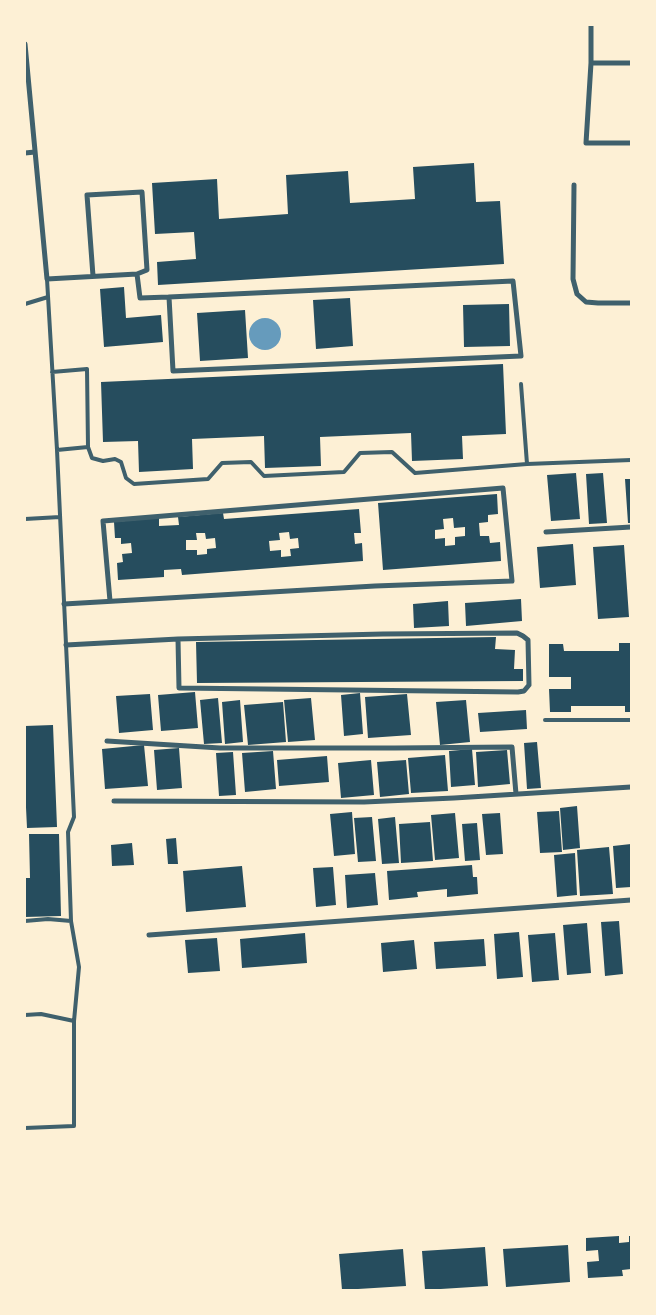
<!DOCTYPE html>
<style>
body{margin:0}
#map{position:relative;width:656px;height:1315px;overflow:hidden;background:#fdf0d5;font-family:"Golos Text",sans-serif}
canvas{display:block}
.frame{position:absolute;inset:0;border:26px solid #fdf0d5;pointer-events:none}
</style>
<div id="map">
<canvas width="656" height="1315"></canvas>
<div class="frame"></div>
</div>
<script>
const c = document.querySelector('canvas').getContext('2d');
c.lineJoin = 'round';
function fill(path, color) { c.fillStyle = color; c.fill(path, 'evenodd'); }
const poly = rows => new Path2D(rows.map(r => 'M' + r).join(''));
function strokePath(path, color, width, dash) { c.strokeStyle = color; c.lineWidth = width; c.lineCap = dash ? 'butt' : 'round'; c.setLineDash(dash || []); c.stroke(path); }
fill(poly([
 '249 334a16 16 0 1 1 32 0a16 16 0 1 1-32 0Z'
]), '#669bbc');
fill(poly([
 [474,163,476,202,500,201,504,264,158,285,157,262,196,259,194,232,155,234,152,183,217,179,219,219,288,214,286,175,348,171,350,203,415,199,413,167],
 [124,287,126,318,161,315,163,342,104,347,100,289],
 [350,298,353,346,316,349,313,300],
 [509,304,510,346,464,347,463,305],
 [245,310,248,358,200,361,197,313],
 [503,364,506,434,462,436,463,459,412,461,411,433,320,437,321,466,265,468,264,436,192,439,193,469,139,472,138,441,103,442,101,382],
 [576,473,580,519,551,521,547,475],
 [603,473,607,523,589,524,586,474],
 [625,479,631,479,631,523,628,523],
 [497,494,498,514,488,515,488,522,479,523,480,536,489,536,490,543,500,542,501,561,383,570,378,503],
 [453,518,454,528,465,527,465,536,455,537,455,545,445,546,445,538,435,539,435,530,444,529,443,519],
 [359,509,361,533,354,533,355,544,362,543,363,561,182,575,181,569,164,570,164,577,118,580,117,563,123,562,122,554,132,553,131,543,121,544,121,538,115,538,114,522,159,518,159,526,179,525,178,517,223,513,224,519],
 [289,532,290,539,298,538,299,548,290,549,291,556,281,557,281,550,270,551,269,541,280,540,279,533],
 [196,533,205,533,206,539,215,538,216,548,207,549,207,554,197,555,197,550,186,550,186,540,197,540],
 [573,544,576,585,540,588,537,547],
 [624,545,629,617,598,619,593,547],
 [521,599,522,621,466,626,465,603],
 [448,601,449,626,414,628,413,604],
 [496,637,495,649,515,650,514,669,523,669,523,681,197,683,196,642],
 [619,643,631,643,631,712,625,712,625,706,571,706,571,712,550,712,549,689,571,689,571,677,549,677,549,644,563,644,564,651,619,651],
 [195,692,198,728,161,731,158,695],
 [360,693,363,734,344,736,341,695],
 [150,694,153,730,119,733,116,696],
 [407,694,411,735,368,738,365,697],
 [218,698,222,743,204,744,200,700],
 [311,698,315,740,288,742,284,700],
 [240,700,243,742,225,744,222,702],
 [466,700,470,742,440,745,436,702],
 [283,702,286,742,248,745,244,705],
 [526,710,527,729,480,732,478,713],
 [53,725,57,827,27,828,25,787,25,726],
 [537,742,541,788,527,789,524,743],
 [144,745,148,786,105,789,102,749],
 [179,748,182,788,157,790,154,750],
 [472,749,475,785,451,787,449,751],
 [507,750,510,784,478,787,476,752],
 [273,751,276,789,245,792,242,753],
 [233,752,236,795,219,796,216,753],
 [445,755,448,791,411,793,408,758],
 [327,756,329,782,279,786,277,760],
 [371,760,374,795,341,798,338,763],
 [406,760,409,794,380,797,377,762],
 [577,806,580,848,563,850,560,808],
 [559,811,562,852,540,853,537,812],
 [352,812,355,854,334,856,330,814],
 [455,813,459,858,435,860,431,815],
 [500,813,503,854,486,855,482,814],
 [372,817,376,861,358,862,354,818],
 [395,817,399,863,382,864,378,819],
 [430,822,433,861,401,863,399,824],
 [477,823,480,860,465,861,462,824],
 [29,834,59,834,61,916,25,917,25,878,30,878],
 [176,838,178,864,168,864,166,839],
 [132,843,134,865,112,866,111,845],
 [631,844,631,887,616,888,613,846],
 [609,847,613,894,580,896,577,850],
 [575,853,577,895,557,897,554,855],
 [472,865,473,877,477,877,478,894,447,897,447,889,417,892,418,897,389,900,387,871],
 [242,866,246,907,186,912,183,871],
 [333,867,336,905,316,907,313,868],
 [375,873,378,905,347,908,345,875],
 [619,921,623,974,605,976,601,922],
 [587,923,591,973,567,975,563,925],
 [519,932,523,977,497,979,494,934],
 [305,933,307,963,242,968,240,939],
 [555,933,559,980,532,982,528,935],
 [217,938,220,971,188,973,185,940],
 [484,939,486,966,436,969,434,942],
 [414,940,417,969,383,972,381,943],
 [619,1236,619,1243,629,1242,629,1236,631,1236,631,1269,622,1270,623,1276,588,1278,587,1262,599,1261,598,1250,586,1251,586,1238],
 [568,1245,570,1282,506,1287,503,1249],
 [485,1247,488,1286,425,1290,422,1251],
 [403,1249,406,1286,342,1290,339,1254]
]), '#264d5e');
strokePath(poly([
 [25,304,48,297],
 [52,372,87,369,88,447,92,458,103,461,115,459,121,462,126,478,134,484,208,479,222,463,251,462,264,476,344,472,360,453,392,452,415,473,527,464,631,460],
 [521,384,527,464],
 [57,450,88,447],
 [25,519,60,517],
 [545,720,631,720],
 [25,921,48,919,71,921],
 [25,1015,41,1014,74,1021],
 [25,1128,74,1126,74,1021,79,967,71,921,68,832,74,817,57,450,47,279]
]), '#3f606c', 4);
strokePath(poly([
 [591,25,591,63,586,143,631,143],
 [25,44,47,279,137,274,140,298,169,297,513,281,521,356,173,371,169,297],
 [591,63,631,63],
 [25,153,35,152],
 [574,185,573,279,577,294,586,302,598,303,631,303],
 [93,276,87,195,142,192,147,270,137,274],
 [546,532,631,527],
 [64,604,375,586,512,581,503,488,103,521,110,601],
 [66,645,178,639,179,688,518,692,524,691,529,685,528,640,523,636,517,633,383,634,178,639],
 [107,741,220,748,395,748,512,747,516,794],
 [114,801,364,802,454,798,631,787],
 [149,935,631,900]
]), '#3f606c', 5);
</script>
